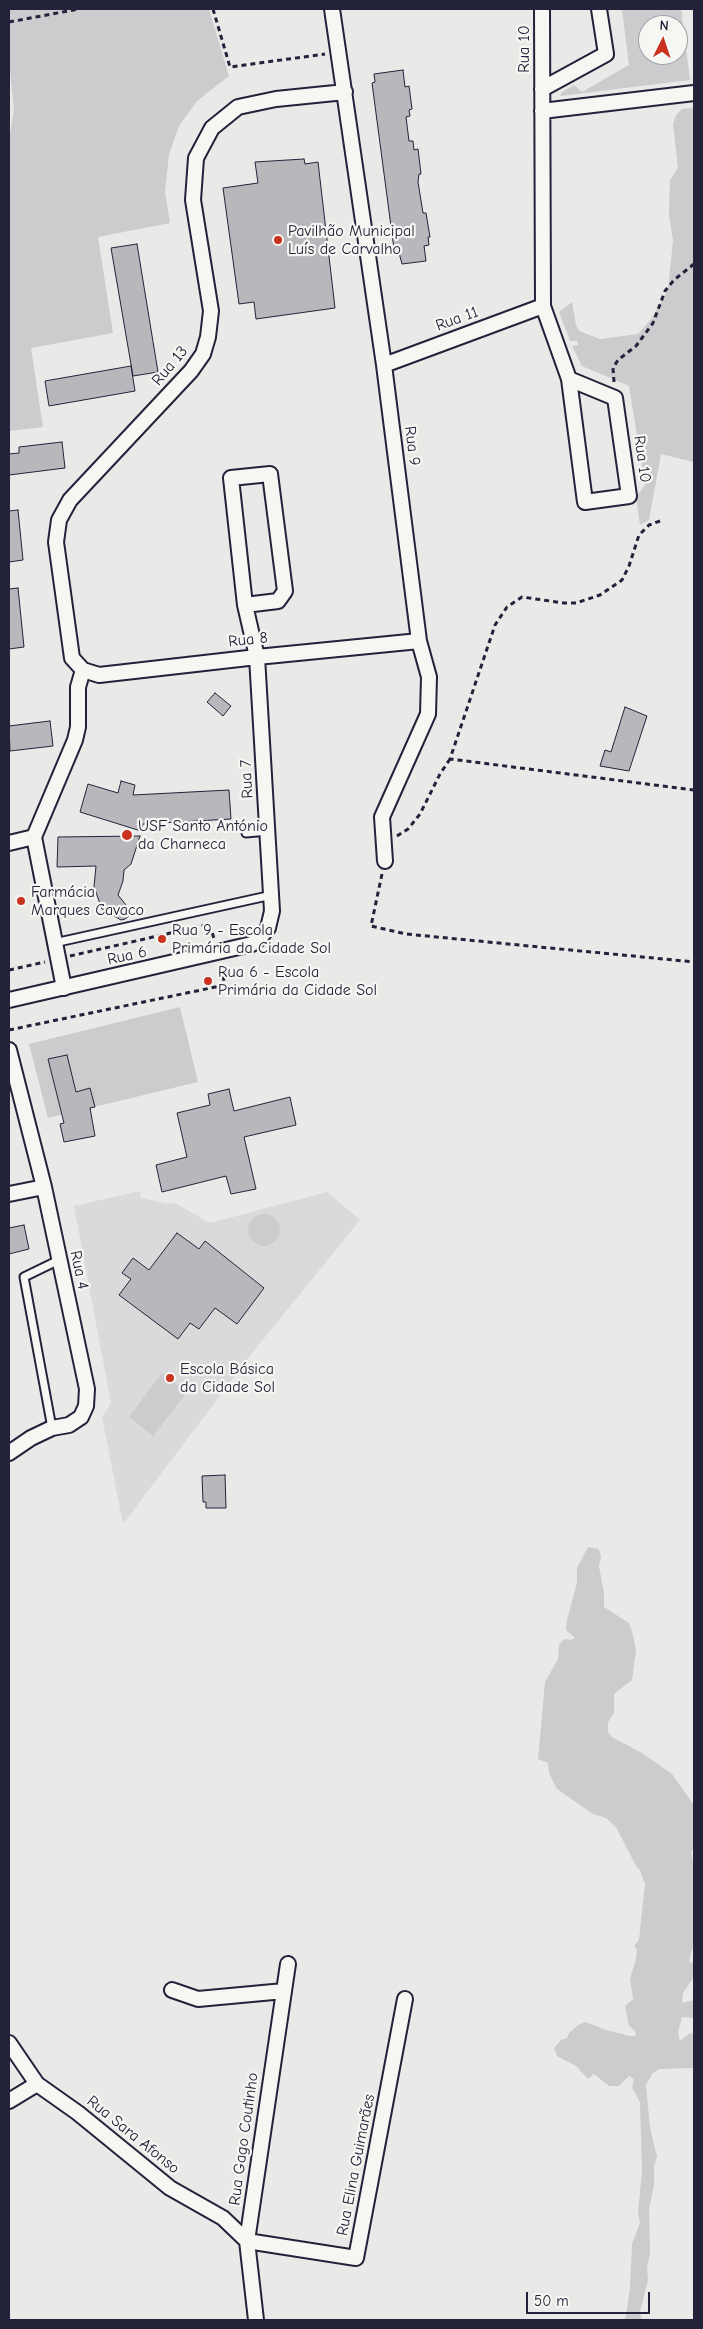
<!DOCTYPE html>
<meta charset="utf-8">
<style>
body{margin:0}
#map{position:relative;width:703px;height:2329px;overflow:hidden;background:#e9e9e7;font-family:"Comic Neue",sans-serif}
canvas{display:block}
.frame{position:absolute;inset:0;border:10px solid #22223b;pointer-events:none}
.north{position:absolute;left:638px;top:15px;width:50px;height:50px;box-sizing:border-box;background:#f6f6f2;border:1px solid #a1a1a9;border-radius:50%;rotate:4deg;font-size:14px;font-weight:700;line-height:20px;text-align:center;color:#22223b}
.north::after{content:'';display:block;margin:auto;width:18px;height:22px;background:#c8321e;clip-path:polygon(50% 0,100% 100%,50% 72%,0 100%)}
.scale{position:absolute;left:526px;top:2292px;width:124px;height:22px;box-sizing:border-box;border:2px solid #22223b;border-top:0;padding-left:6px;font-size:15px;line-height:18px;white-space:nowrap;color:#22223b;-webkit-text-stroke:4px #f6f6f2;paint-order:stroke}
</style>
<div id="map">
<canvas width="703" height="2329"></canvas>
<div class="frame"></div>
<div class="north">N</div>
<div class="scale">50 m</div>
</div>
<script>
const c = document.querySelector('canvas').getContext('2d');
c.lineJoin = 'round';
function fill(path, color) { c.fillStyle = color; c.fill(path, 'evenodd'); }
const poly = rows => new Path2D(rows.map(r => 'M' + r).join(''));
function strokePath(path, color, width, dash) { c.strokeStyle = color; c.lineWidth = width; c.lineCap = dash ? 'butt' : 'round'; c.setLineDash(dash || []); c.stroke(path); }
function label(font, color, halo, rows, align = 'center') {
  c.font = font + ' "Comic Neue",sans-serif'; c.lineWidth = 4.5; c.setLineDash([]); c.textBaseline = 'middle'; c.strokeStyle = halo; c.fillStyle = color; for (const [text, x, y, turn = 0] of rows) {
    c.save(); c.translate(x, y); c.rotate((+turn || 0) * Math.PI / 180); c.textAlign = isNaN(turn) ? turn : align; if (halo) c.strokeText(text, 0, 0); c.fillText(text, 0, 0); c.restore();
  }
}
fill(poly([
 [140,1191,141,1198,169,1204,175,1203,210,1223,327,1192,360,1220,253,1352,123,1524,102,1417,111,1403,74,1206]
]), '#dadada');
fill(poly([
 [9,9,209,9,229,76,197,101,179,126,169,154,165,192,170,223,98,237,113,333,31,348,43,427,9,431,9,139,14,110,9,61],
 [622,9,681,9,690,80,560,96,562,92,574,85,582,92,629,65],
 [648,25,678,25,678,55,648,55],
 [694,108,694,462,661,454,649,520,640,525,636,497,645,485,629,386,582,366,572,346,578,345,577,341,570,341,559,312,572,302,576,325,579,331,600,339,638,334,651,319,668,290,673,240,669,215,670,180,678,168,673,124,676,115,682,109],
 [180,1007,198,1082,48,1118,29,1044],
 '248 1230a16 16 0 1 1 32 0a16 16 0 1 1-32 0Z',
 [162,1373,187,1392,153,1436,129,1417],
 [588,1547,599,1549,601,1557,599,1566,604,1594,604,1607,629,1623,633,1635,636,1650,632,1680,614,1694,614,1713,608,1722,608,1732,612,1737,642,1753,672,1774,694,1805,694,1849,691,1852,694,1865,694,1948,692,1949,689,1962,694,1963,694,1977,683,1993,682,2003,694,2000,694,2018,682,2017,678,2032,680,2041,690,2033,694,2034,694,2068,659,2069,652,2074,646,2085,650,2127,657,2157,654,2166,654,2186,649,2208,650,2254,647,2267,648,2280,640,2312,642,2320,625,2320,630,2289,632,2244,640,2223,638,2213,642,2170,640,2102,632,2088,634,2079,629,2076,619,2086,609,2086,594,2074,588,2079,576,2066,557,2056,554,2048,561,2040,567,2038,569,2033,578,2025,586,2022,606,2030,630,2036,636,2036,635,2031,629,2026,625,2006,633,1999,630,1979,636,1959,637,1950,634,1946,639,1940,645,1884,640,1870,636,1866,616,1827,606,1818,593,1814,557,1789,549,1773,548,1763,538,1759,545,1682,558,1659,559,1645,564,1639,571,1640,575,1638,566,1630,567,1620,577,1583,577,1568]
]), '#ccccce');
const building = poly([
 [403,70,405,87,409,86,412,109,409,110,410,116,406,117,409,141,413,141,414,150,418,149,421,174,419,174,418,182,423,213,426,213,430,237,428,237,429,245,424,246,426,261,402,264,398,249,394,249,372,83,375,82,374,74,403,70],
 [304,159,305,164,318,162,335,308,256,319,254,302,239,304,223,188,258,183,255,162,304,159],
 [137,244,158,372,133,376,111,248,137,244],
 [131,366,135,391,49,406,45,381,131,366],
 [62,442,65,468,9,475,9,454,19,453,19,447,62,442],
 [18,510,23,560,9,562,9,511,18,510],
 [18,588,24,647,9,649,9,589,18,588],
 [215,693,231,706,223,716,207,702,215,693],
 [625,707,647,716,629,771,600,766,605,750,611,752,625,707],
 [50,721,53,746,10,751,9,726,50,721],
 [121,781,135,785,133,795,229,790,231,819,143,824,141,831,80,812,88,784,118,793,121,781],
 [140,836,131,864,124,870,123,881,118,895,130,910,130,915,125,919,121,920,102,909,94,887,96,866,57,867,58,837,140,836],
 [67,1055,76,1092,90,1088,95,1107,90,1108,95,1136,64,1142,60,1124,64,1123,48,1059,67,1055],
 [229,1089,234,1111,290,1097,296,1125,244,1137,256,1189,231,1194,226,1176,162,1192,156,1165,187,1157,177,1113,210,1105,208,1094,229,1089],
 [24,1225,29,1249,9,1254,9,1228,24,1225],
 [177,1233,199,1249,205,1241,264,1288,237,1324,215,1308,199,1329,190,1323,178,1339,119,1295,131,1279,122,1273,133,1258,149,1270,177,1233],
 [225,1475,226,1508,206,1508,206,1502,203,1502,202,1476,225,1475]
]);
fill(building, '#b8b8bc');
strokePath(building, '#22223b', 1);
const service = poly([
 [246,833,268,831],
 [54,943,272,895],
 [52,1428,24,1277,59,1260]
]);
const minor = poly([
 [332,9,384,365,419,641,429,677,428,714,382,817,385,861],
 [542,9,543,306,569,379,615,398,629,496,585,502,569,379],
 [542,89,606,54,599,9],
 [345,92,276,99,238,107,212,128,196,158,193,200,211,311,208,337,203,354,191,371,70,500,59,520,56,542,72,658,83,670,99,675,257,657,419,641],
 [542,111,694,93],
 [384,365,543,306],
 [9,843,34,837],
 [64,988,34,837,75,740,78,727,78,687,83,670],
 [9,1000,252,944,260,938,268,928,272,911,257,657,245,605,231,478,270,474,285,591,278,601,245,605],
 [9,1050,44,1187,87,1389,86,1406,81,1417,69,1425,52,1428,31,1438,9,1453],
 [9,1194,44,1187],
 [172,1990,198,1999,284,1991],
 [9,2043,37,2084,78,2113,170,2188,223,2218,247,2241],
 [9,2101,37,2084],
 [247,2241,356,2258,405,1999],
 [256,2320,247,2241,288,1964]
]);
strokePath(service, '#22223b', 11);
strokePath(minor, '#22223b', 18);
strokePath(poly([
 [213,9,230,67,325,54],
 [9,22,79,9],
 [614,382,613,368,618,360,636,346,653,323,665,291,674,280,694,264],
 [660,521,649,525,639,535,629,566,622,580,600,595,576,603,564,603,522,597,507,607,495,625,450,759,694,790],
 [397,836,408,829,420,814,440,774,450,759],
 [382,874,371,926,406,934,694,962],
 [70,956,210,924,214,939],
 [9,970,45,962],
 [9,1030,225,985,220,964]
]), '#22223b', 3, [5, 4]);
strokePath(service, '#f6f6f2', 7);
strokePath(minor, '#f6f6f2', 14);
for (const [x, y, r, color] of [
 [278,240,5,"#c8321e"],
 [127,835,6,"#c8321e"],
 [21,901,5,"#c8321e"],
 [162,939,5,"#c8321e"],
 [208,981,5,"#c8321e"],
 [170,1378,5,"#c8321e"]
]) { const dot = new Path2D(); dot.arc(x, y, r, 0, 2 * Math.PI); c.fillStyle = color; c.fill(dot); strokePath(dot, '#f6f6f2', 2); }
label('16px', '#22223b', '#f6f6f2', [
 ["Rua 10",524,49,-90],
 ["Rua 11",457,319,-20],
 ["Rua 13",170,366,-50],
 ["Rua 9",412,446,83],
 ["Rua 10",642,459,82],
 ["Rua 8",248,640,-6],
 ["Rua 7",247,779,-93],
 ["Rua 6",127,956,-12],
 ["Rua 4",79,1270,78],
 ["Rua Sara Afonso",133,2135,39],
 ["Rua Gago Coutinho",244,2139,-82],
 ["Rua Elina Guimarães",356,2165,-79]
]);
label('16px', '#22223b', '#f6f6f2', [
 ["Pavilhão Municipal",288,231],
 ["Luís de Carvalho",288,249],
 ["USF Santo António",138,826],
 ["da Charneca",138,844],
 ["Farmácia",31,892],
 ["Marques Cavaco",31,910],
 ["Rua 9 - Escola",172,930],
 ["Primária da Cidade Sol",172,948],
 ["Rua 6 - Escola",218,972],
 ["Primária da Cidade Sol",218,990],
 ["Escola Básica",180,1369],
 ["da Cidade Sol",180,1387]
], 'left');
</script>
